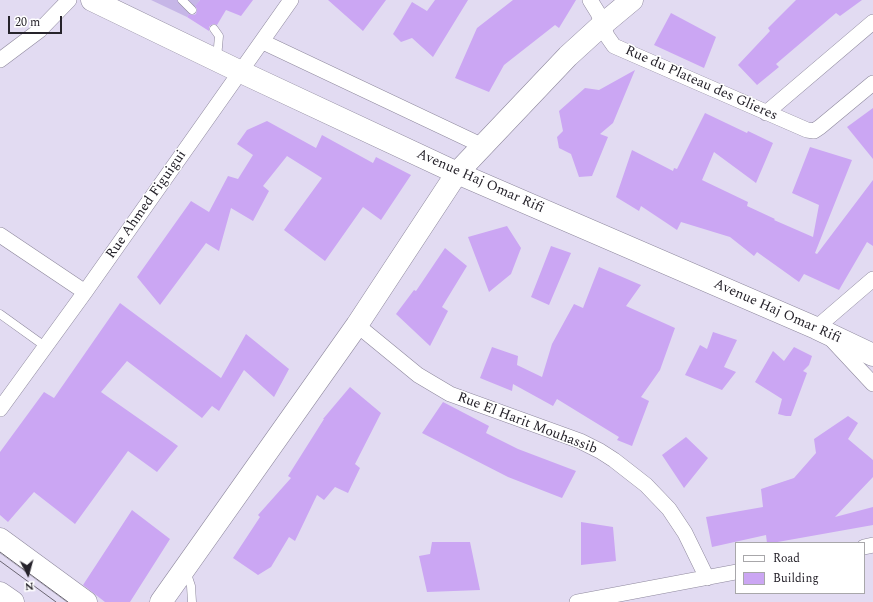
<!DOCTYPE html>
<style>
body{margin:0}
#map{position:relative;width:873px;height:602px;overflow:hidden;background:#e2dbf2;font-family:Spectral,serif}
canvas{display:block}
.legend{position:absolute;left:735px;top:542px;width:130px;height:52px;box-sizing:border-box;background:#fff;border:1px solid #a8a7aa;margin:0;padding:5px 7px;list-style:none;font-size:12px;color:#26232b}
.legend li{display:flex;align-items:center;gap:8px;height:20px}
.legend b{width:20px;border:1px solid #a8a7aa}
.north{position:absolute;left:8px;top:554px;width:40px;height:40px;-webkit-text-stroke:3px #fff;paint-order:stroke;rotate:174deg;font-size:11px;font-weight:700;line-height:16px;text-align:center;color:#26232b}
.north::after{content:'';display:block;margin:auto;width:14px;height:18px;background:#26232b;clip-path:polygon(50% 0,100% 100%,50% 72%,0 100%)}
.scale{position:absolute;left:8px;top:16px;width:54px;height:18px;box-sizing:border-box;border:2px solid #26232b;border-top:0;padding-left:5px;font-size:12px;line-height:14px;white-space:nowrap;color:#26232b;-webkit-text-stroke:3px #fff;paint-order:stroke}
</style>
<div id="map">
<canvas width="873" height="602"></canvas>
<ul class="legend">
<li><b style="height:5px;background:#fff"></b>Road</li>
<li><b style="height:11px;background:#cba6f3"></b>Building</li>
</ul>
<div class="north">N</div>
<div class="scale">20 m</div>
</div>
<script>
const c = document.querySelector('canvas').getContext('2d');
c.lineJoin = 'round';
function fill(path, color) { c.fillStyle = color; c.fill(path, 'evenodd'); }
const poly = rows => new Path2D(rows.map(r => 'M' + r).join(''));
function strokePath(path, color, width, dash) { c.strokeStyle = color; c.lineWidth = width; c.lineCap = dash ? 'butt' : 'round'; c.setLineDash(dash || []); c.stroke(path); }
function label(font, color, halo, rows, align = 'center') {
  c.font = font + ' Spectral,serif'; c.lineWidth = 3; c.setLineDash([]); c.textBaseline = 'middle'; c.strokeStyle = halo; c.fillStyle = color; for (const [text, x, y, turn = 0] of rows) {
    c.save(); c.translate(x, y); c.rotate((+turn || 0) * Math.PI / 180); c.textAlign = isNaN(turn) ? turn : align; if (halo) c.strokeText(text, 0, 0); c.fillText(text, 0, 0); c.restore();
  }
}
fill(poly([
 [151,0,200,0,187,17]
]), '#c6b6e7');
fill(poly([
 [200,0,253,0,241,16,226,10,217,25,214,24,211,25,209,27,209,31,187,17,189,14,193,15,196,14,197,9,195,6],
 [328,0,386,0,363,31],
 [435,0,468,0,433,57,412,38,401,42,393,34,412,2,427,11],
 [513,0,576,0,559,28,555,25,504,65,489,92,455,78,477,28],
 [796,0,862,0,840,16,836,13,776,64,779,67,757,85,738,65,770,31,768,28],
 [671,13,716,37,704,68,654,45],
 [635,70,613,123,600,134,608,137,592,176,579,177,571,154,559,148,557,137,563,131,559,111,585,88,599,90],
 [873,108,873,159,847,127],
 [705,113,747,133,748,131,773,143,756,183,714,152,702,180,748,202,747,206,775,219,774,220,813,237,819,205,792,193,810,147,852,160,815,253,817,254,873,180,873,246,867,242,839,290,804,274,799,282,757,252,754,256,730,237,681,222,677,230,641,206,639,211,616,197,632,150,673,171,674,168,677,169],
 [267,121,316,148,322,135,373,163,376,157,411,175,381,220,363,207,325,261,284,230,322,178,287,156,263,186,269,191,253,221,231,208,219,251,206,243,160,305,137,277,191,201,209,212,228,176,238,179,253,155,237,144,247,130],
 [507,226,521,248,511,274,489,292,468,237],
 [551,246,571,253,549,305,531,297],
 [445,248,467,266,442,307,448,311,430,346,396,314,414,290,416,291],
 [599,267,641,285,626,306,675,328,660,370,641,397,649,401,632,446,617,440,619,437,557,399,553,406,513,384,512,391,480,378,492,347,518,356,517,365,542,377,552,344,574,304,583,308],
 [120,303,221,378,246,334,289,369,274,397,244,370,219,411,212,406,202,418,127,361,101,392,178,446,157,472,128,451,75,524,34,492,8,522,0,515,0,452,44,392,54,398],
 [713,332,737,340,724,367,736,372,722,390,685,375,700,345,707,349],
 [794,347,812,356,809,365,803,371,807,373,791,416,786,416,778,414,782,399,755,382,773,351,784,361],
 [350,387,381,413,355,464,360,468,348,493,335,487,324,500,317,495,295,541,289,537,271,567,258,575,233,558,260,517,258,515,291,478,288,476,324,419,323,419],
 [443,402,489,426,486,433,518,449,576,471,562,498,508,477,422,433],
 [848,416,858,423,848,439,873,460,873,477,835,517,873,507,873,525,772,543,767,543,766,535,712,547,706,517,763,507,761,489,794,478,816,453,814,439],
 [686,437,708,458,684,488,662,455],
 [132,510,170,539,130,602,105,602,83,585],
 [581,522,613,527,616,561,581,565],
 [432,542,470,542,480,590,427,592,419,556,430,554]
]), '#cba6f3');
const lane = poly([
 [182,0,192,10],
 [214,29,219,36,217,58],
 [0,314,46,347],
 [186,571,191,586,192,602]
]);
const street = poly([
 [590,0,598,13,607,36,614,46,807,130,814,131,820,127,873,83],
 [263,42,483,146],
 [0,60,40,30,69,0],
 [766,113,873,22],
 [0,235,85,292],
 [357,325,418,375,450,394,580,441,600,451,614,460,646,485,669,509,685,533,707,578],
 [816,328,873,279],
 [832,340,873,384],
 [0,409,85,292,291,0],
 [864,547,873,545],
 [577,602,736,572]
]);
const secondary = poly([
 [92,0,241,72,457,173,816,328,873,355],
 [161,602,357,325,457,173,568,56,602,25,632,0]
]);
const primary = poly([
 [0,539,86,602],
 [0,593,13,602]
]);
strokePath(lane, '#8e889d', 9);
strokePath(street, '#8e889d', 16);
strokePath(secondary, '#8e889d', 23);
strokePath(primary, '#8e889d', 23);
strokePath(lane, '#fff', 8);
strokePath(street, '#fff', 15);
strokePath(secondary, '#fff', 22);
strokePath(primary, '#fff', 22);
strokePath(poly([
 [0,552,68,602],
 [0,561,56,602]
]), '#6a6572', 1);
label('14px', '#26232b', '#fff', [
 ["Rue du Plateau des Glieres",701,84,24],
 ["Avenue Haj Omar Rifi",480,182,24],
 ["Rue Ahmed Figuigui",147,205,-55],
 ["Avenue Haj Omar Rifi",777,312,24],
 ["Rue El Harit Mouhassib",527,424,21]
]);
</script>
